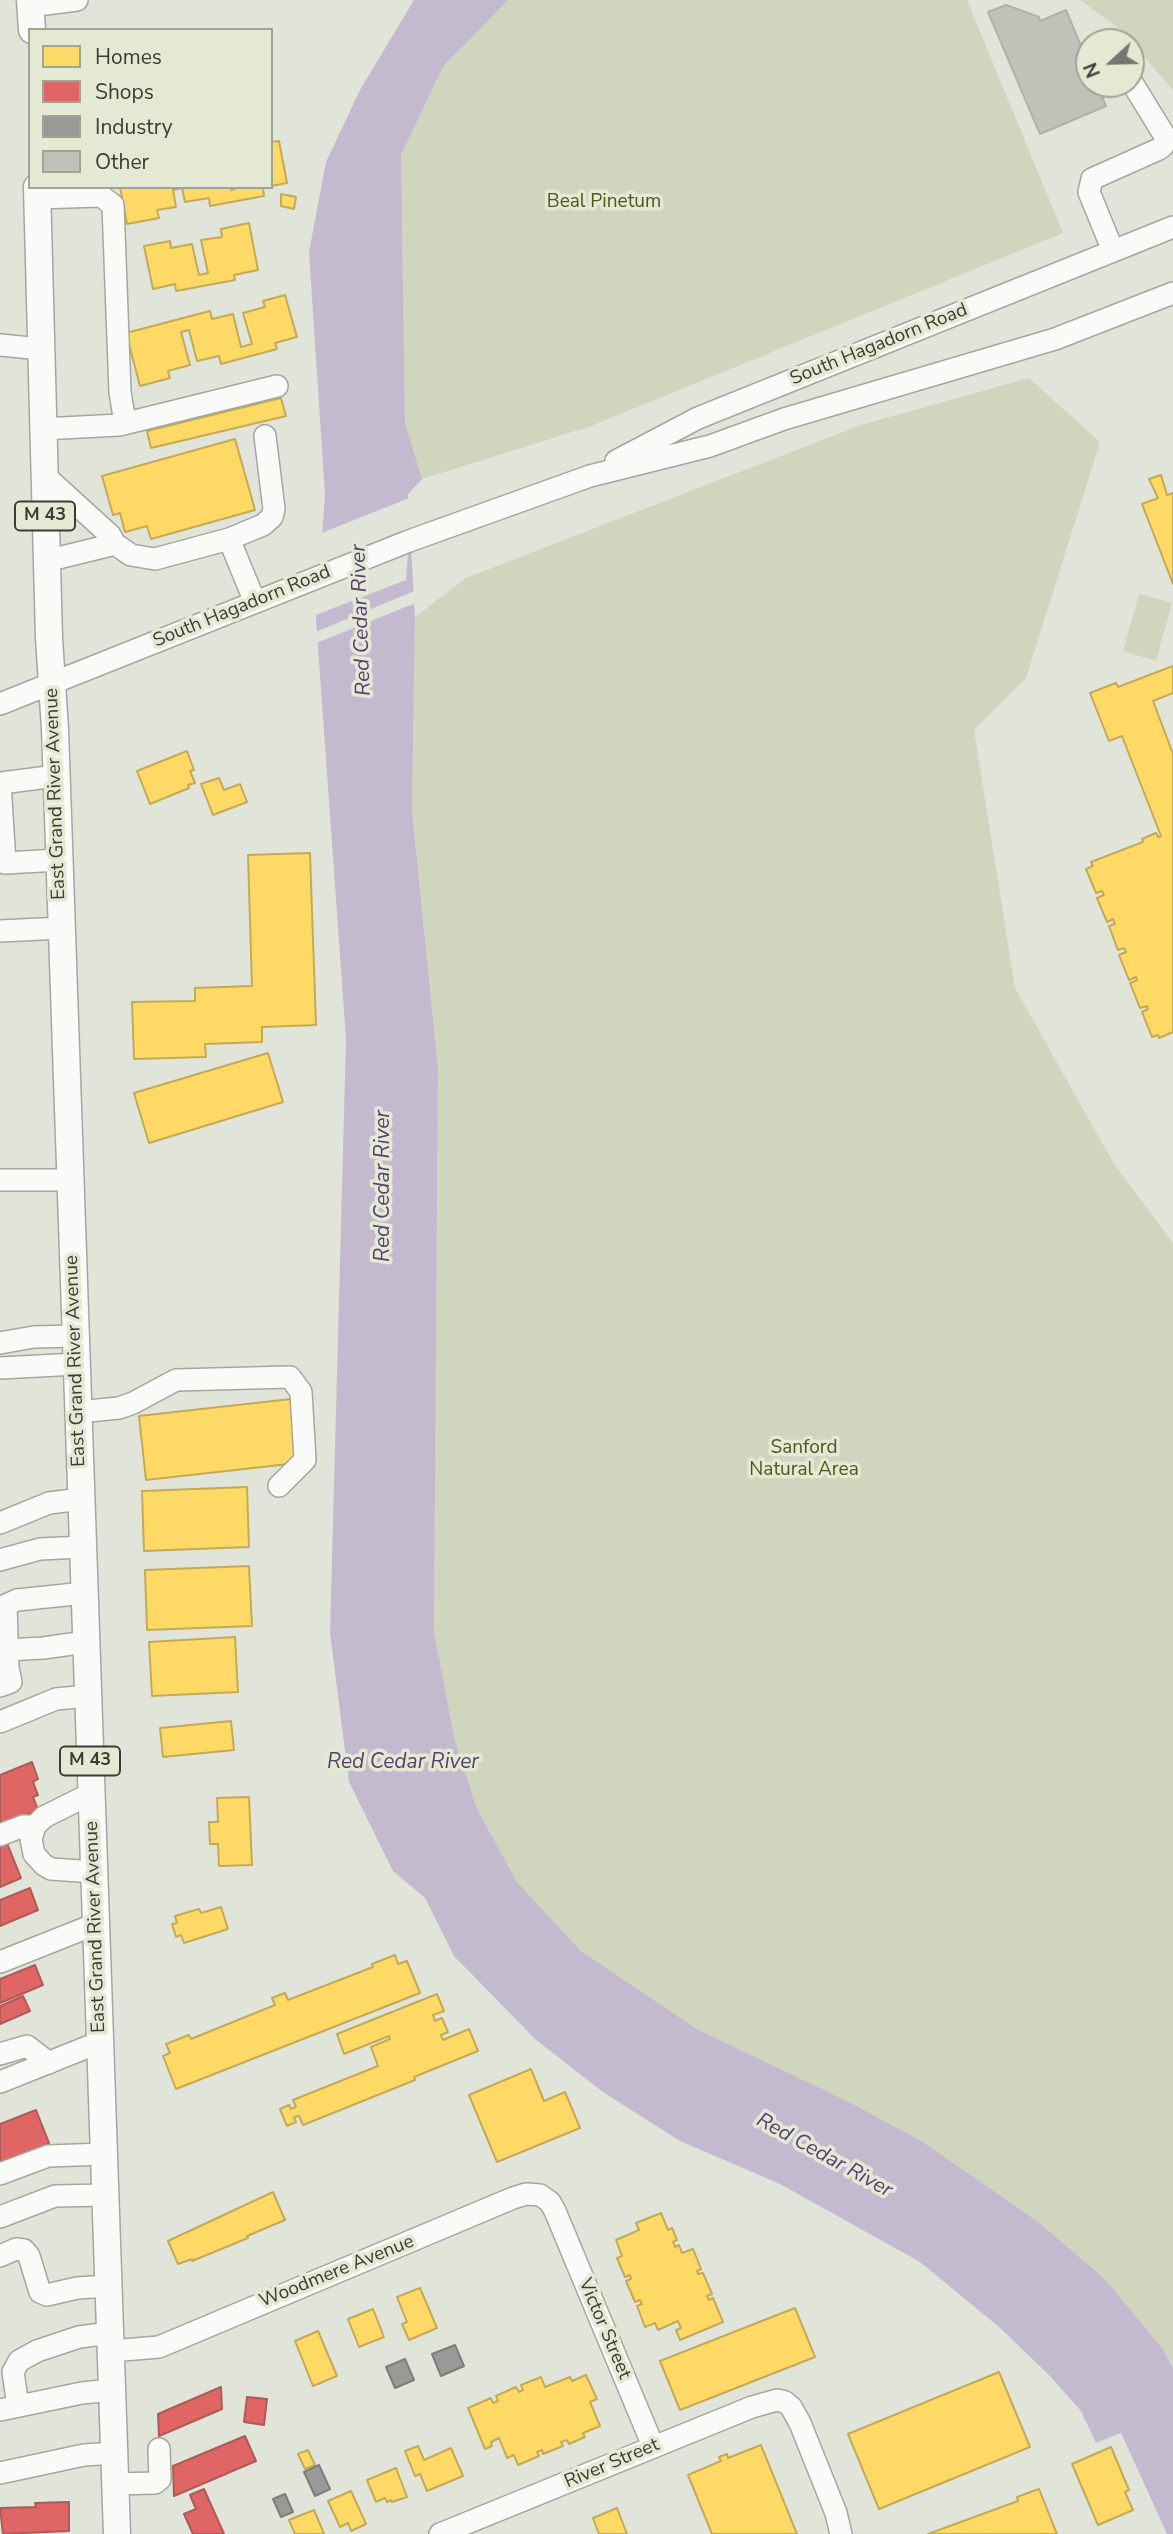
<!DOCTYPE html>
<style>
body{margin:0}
#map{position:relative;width:1173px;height:2534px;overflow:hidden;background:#e1e4d8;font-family:"Nunito Sans",sans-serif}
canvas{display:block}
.legend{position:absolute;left:28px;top:28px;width:245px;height:161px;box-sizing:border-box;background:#e3e9d3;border:2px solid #a0a494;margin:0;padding:9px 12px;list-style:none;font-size:21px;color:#3b3d35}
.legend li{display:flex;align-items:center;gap:14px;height:35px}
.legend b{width:35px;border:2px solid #a0a494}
.north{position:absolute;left:1075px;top:28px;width:70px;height:70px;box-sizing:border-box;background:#e3e9d3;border:2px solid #a0a494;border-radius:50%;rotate:248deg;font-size:19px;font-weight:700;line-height:28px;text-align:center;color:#3b3d35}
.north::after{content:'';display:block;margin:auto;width:24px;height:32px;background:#75776e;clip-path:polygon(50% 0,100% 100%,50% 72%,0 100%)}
</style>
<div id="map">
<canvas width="1173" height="2534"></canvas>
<ul class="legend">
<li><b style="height:19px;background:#ffd966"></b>Homes</li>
<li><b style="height:19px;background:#e06666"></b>Shops</li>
<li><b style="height:19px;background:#999"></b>Industry</li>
<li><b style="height:19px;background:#bfc2b9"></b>Other</li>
</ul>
<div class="north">N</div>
</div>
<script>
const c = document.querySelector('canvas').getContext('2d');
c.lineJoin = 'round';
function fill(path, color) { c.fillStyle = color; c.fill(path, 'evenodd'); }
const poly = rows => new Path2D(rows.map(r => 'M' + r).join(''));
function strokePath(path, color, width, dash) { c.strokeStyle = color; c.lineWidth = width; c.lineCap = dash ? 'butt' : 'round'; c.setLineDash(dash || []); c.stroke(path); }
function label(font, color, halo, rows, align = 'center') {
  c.font = font + ' "Nunito Sans",sans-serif'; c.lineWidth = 7; c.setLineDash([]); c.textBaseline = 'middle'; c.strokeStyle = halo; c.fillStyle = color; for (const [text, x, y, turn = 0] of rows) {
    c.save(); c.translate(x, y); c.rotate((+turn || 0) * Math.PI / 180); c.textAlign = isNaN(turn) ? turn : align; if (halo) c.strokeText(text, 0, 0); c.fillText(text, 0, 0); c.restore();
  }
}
fill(poly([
 [508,0,967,0,1063,233,591,426,422,479,405,424,401,155,443,67],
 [1080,0,1173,0,1173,90,1121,30],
 [1029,378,1100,442,1026,678,974,730,1015,988,1114,1164,1173,1243,1173,2368,1162,2348,1105,2279,1037,2221,923,2142,851,2103,697,2029,581,1951,517,1882,477,1809,455,1741,434,1633,438,1069,412,810,415,617,466,578,861,425],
 [1139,594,1172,603,1156,661,1123,651]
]), '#cfd6bd');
fill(poly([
 [414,0,508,0,443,67,401,155,405,423,422,479,408,494,415,617,412,810,438,1069,434,1632,455,1741,477,1809,517,1882,581,1951,697,2029,851,2103,923,2142,1037,2221,1105,2279,1162,2348,1173,2368,1173,2534,1167,2534,1121,2433,1096,2443,1081,2411,1049,2375,999,2327,920,2262,780,2184,680,2141,603,2092,535,2039,454,1956,425,1898,393,1871,349,1782,330,1633,346,1039,316,619,325,495,309,252,326,162,360,90]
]), '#c4bad0');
fill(poly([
 [412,497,406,580,313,616,319,534],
 [417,590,418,602,314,644,313,633]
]), '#e1e4d8');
const homes = poly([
 [279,141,287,183,271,186,271,142,279,141],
 [120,187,230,187,231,190,240,187,267,187,263,188,264,196,210,206,209,198,185,202,182,188,173,190,176,207,157,210,159,218,127,224,120,187],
 [281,194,296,197,294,209,281,206,281,194],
 [249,223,258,270,234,275,235,280,176,291,175,284,153,289,144,246,170,241,171,248,192,244,199,275,208,273,201,240,222,237,221,229,249,223],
 [285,295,297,337,275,343,277,349,221,364,219,356,197,361,189,330,181,332,190,365,168,371,170,378,140,386,126,333,210,311,212,319,233,314,241,347,252,344,243,313,265,307,263,301,285,295],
 [281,398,286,416,151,448,147,431,281,398],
 [235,439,255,510,151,539,147,526,125,532,120,513,113,515,102,476,235,439],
 [1161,475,1167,495,1173,493,1173,584,1142,504,1158,498,1149,479,1161,475],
 [1173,666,1173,693,1153,701,1173,754,1173,1032,1159,1038,1158,1035,1152,1037,1142,1012,1148,1009,1147,1006,1140,1008,1130,983,1137,980,1136,977,1129,980,1119,955,1126,952,1124,948,1118,950,1109,926,1115,924,1113,919,1107,922,1097,898,1104,895,1102,891,1096,893,1086,869,1093,866,1091,862,1143,842,1142,839,1156,833,1158,837,1161,836,1122,736,1109,741,1090,693,1116,683,1118,687,1173,666],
 [187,751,194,770,190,771,195,783,188,785,189,788,150,804,137,771,187,751],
 [219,778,224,790,240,784,247,802,213,815,201,784,219,778],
 [310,853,316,1025,262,1027,262,1042,205,1044,206,1057,134,1059,132,1002,195,1001,195,988,252,986,248,855,310,853],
 [268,1053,283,1102,149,1143,134,1093,268,1053],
 [291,1399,298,1463,146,1480,139,1416,291,1399],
 [247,1487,249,1547,144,1551,142,1491,247,1487],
 [249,1566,252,1626,147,1630,145,1570,249,1566],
 [235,1637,238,1692,152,1696,149,1642,235,1637],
 [231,1721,234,1750,163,1757,160,1728,231,1721],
 [249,1797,252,1865,219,1866,218,1844,210,1844,209,1822,218,1822,217,1798,249,1797],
 [221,1907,228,1929,184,1943,181,1935,176,1937,172,1924,177,1923,175,1916,199,1909,201,1913,221,1907],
 [395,1955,398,1964,407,1961,420,1993,176,2089,163,2056,170,2053,166,2044,189,2035,191,2039,275,2005,272,1998,285,1993,288,2000,373,1967,372,1964,395,1955],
 [437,1994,444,2011,433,2015,435,2021,442,2018,448,2032,441,2035,443,2040,469,2029,478,2051,414,2077,415,2080,303,2125,299,2116,294,2117,296,2122,287,2126,280,2109,289,2105,291,2109,296,2107,293,2100,378,2066,371,2047,390,2039,389,2036,344,2054,337,2034,437,1994],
 [531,2069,544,2101,565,2092,580,2128,497,2162,469,2095,531,2069],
 [273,2192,285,2220,247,2236,248,2238,192,2261,192,2259,178,2264,168,2241,273,2192],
 [661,2213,668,2230,672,2228,677,2240,673,2242,675,2247,679,2245,682,2253,693,2249,701,2269,697,2271,698,2274,703,2273,712,2294,707,2296,709,2300,713,2298,723,2322,680,2340,676,2330,681,2328,678,2321,658,2330,655,2323,645,2327,637,2306,642,2304,640,2300,635,2302,626,2281,631,2279,630,2275,625,2277,617,2258,622,2256,616,2240,639,2230,636,2223,661,2213],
 [420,2288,437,2328,409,2340,402,2324,407,2322,397,2297,420,2288],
 [795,2308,815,2357,680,2410,660,2361,795,2308],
 [373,2309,384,2337,359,2347,348,2319,373,2309],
 [318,2331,337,2376,313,2386,295,2341,318,2331],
 [999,2372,1030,2447,879,2509,848,2434,999,2372],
 [586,2375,597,2399,590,2402,600,2426,583,2433,585,2437,569,2444,567,2440,561,2442,563,2446,543,2454,542,2450,537,2452,539,2456,518,2465,514,2455,507,2458,499,2438,491,2442,492,2446,485,2449,468,2408,491,2398,493,2403,498,2401,496,2396,516,2387,519,2392,523,2390,521,2385,541,2377,545,2387,570,2377,572,2381,586,2375],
 [761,2445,797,2534,712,2534,688,2475,721,2461,719,2457,727,2454,728,2458,761,2445],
 [418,2446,424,2460,451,2448,463,2476,427,2491,420,2474,415,2476,405,2451,418,2446],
 [1111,2447,1129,2490,1125,2492,1133,2510,1098,2525,1072,2464,1111,2447],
 [308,2450,315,2465,305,2469,298,2454,308,2450],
 [396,2468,407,2497,392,2502,391,2500,387,2502,385,2498,376,2502,367,2480,396,2468],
 [1039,2489,1057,2534,928,2534,1018,2501,1017,2497,1039,2489],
 [351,2491,366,2524,351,2531,348,2523,340,2527,328,2501,351,2491],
 [617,2508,627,2534,599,2534,593,2518,617,2508],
 [314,2510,324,2534,295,2534,289,2520,314,2510]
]);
fill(homes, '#ffd966');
strokePath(homes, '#c4aa57', 2);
const shops = poly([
 [32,1762,38,1779,33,1782,38,1795,33,1797,38,1810,0,1826,0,1775,32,1762],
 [5,1838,21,1878,0,1887,0,1841,5,1838],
 [30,1888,38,1910,0,1926,0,1900,30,1888],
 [35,1965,43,1985,0,2003,0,1979,35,1965],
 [23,1996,30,2011,0,2024,0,2006,23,1996],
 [36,2110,49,2143,41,2147,42,2151,0,2164,0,2124,36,2110],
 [221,2387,222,2409,159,2436,158,2414,221,2387],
 [247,2397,267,2399,264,2425,244,2422,247,2397],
 [245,2436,256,2461,174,2496,173,2466,245,2436],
 [204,2489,224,2534,193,2534,184,2514,196,2509,190,2495,204,2489],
 [69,2502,69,2531,3,2534,0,2508,36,2507,35,2503,69,2502]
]);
fill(shops, '#e06666');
strokePath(shops, '#ae5a57', 2);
const industry = poly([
 [455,2345,464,2366,441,2376,432,2354,455,2345],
 [405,2359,414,2380,395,2388,386,2367,405,2359],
 [319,2465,330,2489,315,2496,304,2472,319,2465],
 [285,2494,293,2512,281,2517,273,2499,285,2494]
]);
fill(industry, '#999');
strokePath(industry, '#7d7d7b', 2);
const building = poly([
 [1006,5,1039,17,1040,21,1066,10,1089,65,1089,84,1097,84,1106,106,1040,134,988,12,1006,5]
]);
fill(building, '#bfc2b9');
strokePath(building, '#b0b2a9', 2);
const minor = poly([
 [30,6,77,0],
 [37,198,101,196,113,205,120,392,125,423],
 [1113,251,1089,192,1092,179,1159,149,1163,146,1166,138,1131,81],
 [0,345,41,349],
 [43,429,119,425,277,386],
 [616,461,698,418,1173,227],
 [44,475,110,535,115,544,46,561],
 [229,539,255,602],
 [115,544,131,555,155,559,229,539,263,525,272,517,274,509,265,436],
 [0,704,409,541,590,476,710,446,784,419,1055,339,1173,293],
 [0,783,5,863,59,860],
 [1,783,56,776],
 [0,931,62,928],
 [0,1180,70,1180],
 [0,1343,34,1337,75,1336],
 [0,1368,77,1364],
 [78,1412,119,1408,133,1403,176,1380,290,1377,301,1392,305,1460,279,1486],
 [0,1523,49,1503,81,1499],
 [0,1560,40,1549,83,1547],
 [7,1650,43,1648,86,1642],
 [0,1686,11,1682,8,1668,6,1605,17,1600,85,1593],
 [0,1722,56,1699,88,1696],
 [92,1793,44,1817,35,1826,31,1839,34,1854,44,1865,51,1869,94,1872],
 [0,1835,23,1826,35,1826],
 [0,1962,96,1924],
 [0,2054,27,2046,49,2063],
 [0,2082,100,2042],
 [0,2174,48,2156,104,2154],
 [0,2217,55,2196,105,2195],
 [0,2256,16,2249,24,2250,29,2256,40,2292,47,2295,77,2288,109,2286],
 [111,2351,159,2347,513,2198,526,2194,540,2195,550,2202,555,2211,653,2446],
 [18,2406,13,2372,19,2361,37,2351,79,2337,110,2333],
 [0,2410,82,2393,112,2390],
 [0,2473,84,2455,114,2453],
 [115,2484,155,2483,160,2479,159,2449],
 [440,2534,752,2407,777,2400,785,2402,791,2407,800,2423,836,2513,841,2534]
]);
const major = poly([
 [30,0,32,30],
 [37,187,49,638,55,729,117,2534]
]);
strokePath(minor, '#a4a79e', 24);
strokePath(major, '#a4a79e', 29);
strokePath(minor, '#fafbf9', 21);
strokePath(major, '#fafbf9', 26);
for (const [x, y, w] of [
 [45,516,60],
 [90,1761,60]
]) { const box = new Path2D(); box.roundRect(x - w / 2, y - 14.5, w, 29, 5); c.fillStyle = '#e3e9d3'; c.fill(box); strokePath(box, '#3b3d35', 2); }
label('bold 18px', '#3b3d35', null, [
 ["M 43",45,516],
 ["M 43",90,1761]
]);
label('19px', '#4d581c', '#e3e9d3', [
 ["Beal Pinetum",604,202],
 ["Sanford",804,1448],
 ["Natural Area",804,1470]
]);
label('19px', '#3b3d35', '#e3e9d3', [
 ["South Hagadorn Road",879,345,-22],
 ["South Hagadorn Road",242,607,-22],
 ["East Grand River Avenue",56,794,-92],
 ["East Grand River Avenue",76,1361,-92],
 ["East Grand River Avenue",96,1927,-92],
 ["Woodmere Avenue",337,2272,-22],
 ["Victor Street",604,2329,67],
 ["River Street",612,2464,-23]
]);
label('italic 21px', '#574173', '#e3e9d3', [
 ["Red Cedar River",362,620,-92],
 ["Red Cedar River",384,1186,-90],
 ["Red Cedar River",403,1763],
 ["Red Cedar River",824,2156,29]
]);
</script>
